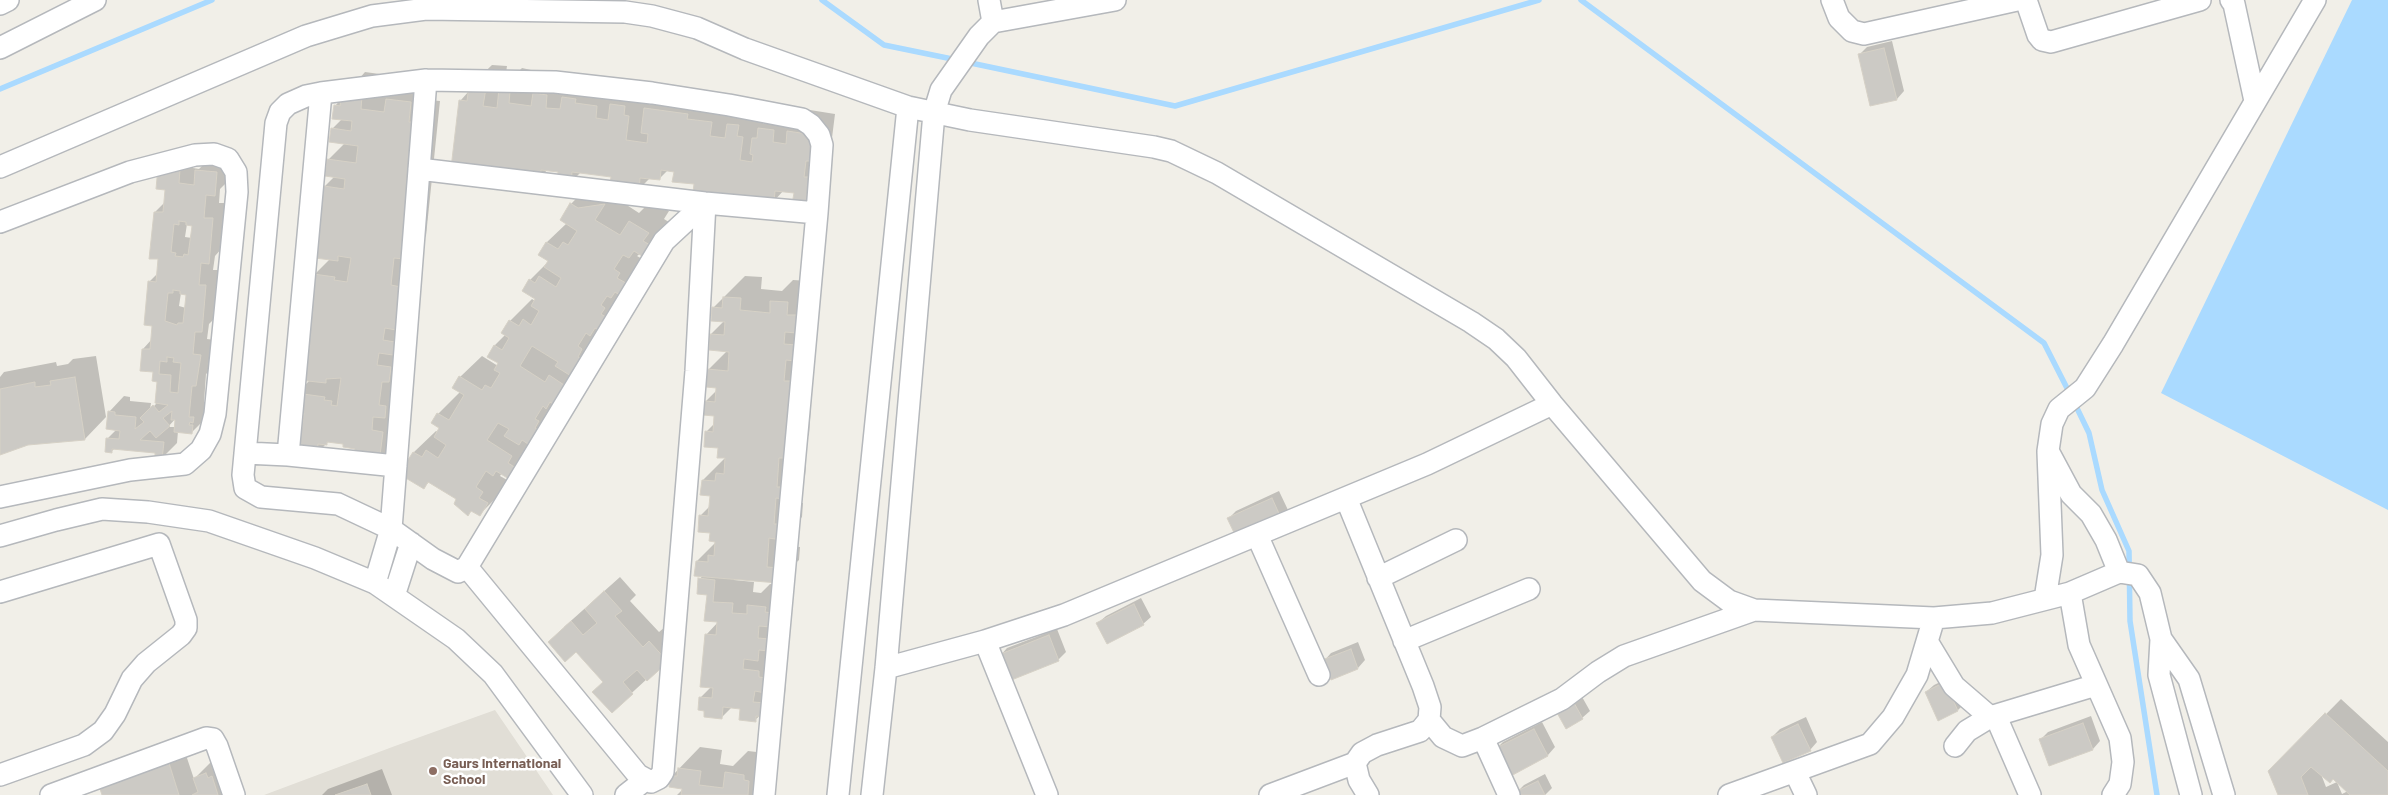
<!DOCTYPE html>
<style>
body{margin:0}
canvas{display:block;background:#f1efe8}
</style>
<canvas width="2388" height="795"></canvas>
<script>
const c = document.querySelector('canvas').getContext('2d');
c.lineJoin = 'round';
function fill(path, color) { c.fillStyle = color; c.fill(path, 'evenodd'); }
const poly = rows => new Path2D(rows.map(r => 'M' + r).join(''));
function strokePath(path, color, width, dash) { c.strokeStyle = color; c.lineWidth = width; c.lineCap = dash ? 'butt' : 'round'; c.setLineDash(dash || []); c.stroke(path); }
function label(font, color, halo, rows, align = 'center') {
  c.font = font + ' Barlow,sans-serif'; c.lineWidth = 5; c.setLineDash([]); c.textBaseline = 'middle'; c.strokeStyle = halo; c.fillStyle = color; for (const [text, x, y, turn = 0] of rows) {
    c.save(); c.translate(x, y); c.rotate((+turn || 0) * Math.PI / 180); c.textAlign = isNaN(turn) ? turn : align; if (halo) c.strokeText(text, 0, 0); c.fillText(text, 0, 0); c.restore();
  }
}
fill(poly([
 [495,710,553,795,264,795,395,746]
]), '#e1ded6');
fill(poly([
 [2352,0,2388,0,2388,510,2161,393]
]), '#aadaff');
fill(poly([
 [1892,41,1904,91,1897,99,1871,105,1859,55,1867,47],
 [492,65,507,66,504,86,522,68,531,70,530,82,650,94,649,105,667,88,764,115,763,124,781,107,799,121,810,110,835,114,832,138,827,144,827,183,805,205,795,191,784,190,774,201,695,183,675,171,668,170,659,179,650,178,638,190,616,198,639,213,652,200,669,211,664,219,672,224,666,235,637,256,653,265,509,477,502,473,500,476,509,481,501,493,480,514,472,510,468,514,457,498,430,481,424,487,401,474,414,452,436,431,438,432,441,428,438,414,460,392,460,377,482,356,498,366,500,363,489,356,495,345,506,334,503,333,510,321,532,299,535,301,536,299,530,280,550,260,540,254,547,242,567,223,571,204,592,182,611,186,612,175,581,172,571,182,559,171,548,169,540,178,453,167,461,100,469,91,470,86],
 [365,72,409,78,430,100,440,101,426,236,414,249,412,264,422,265,400,440,379,462,357,448,344,443,329,441,316,454,293,427,305,415,305,412,297,393,310,380,314,275,330,259,325,186,335,176,328,160,345,143,332,129,342,119,335,106],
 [194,154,193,168,199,169,212,156,230,179,220,189,219,203,227,203,223,247,215,256,213,270,221,270,217,316,209,324,207,339,215,340,211,370,206,374,204,402,208,403,204,410,207,410,207,417,192,432,178,431,177,443,162,458,157,452,115,448,112,451,107,439,117,429,109,412,124,396,130,397,130,401,151,403,150,410,156,404,158,380,143,349,152,339,154,325,149,282,159,272,160,258,155,212,165,202,166,189,157,188],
 [187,224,193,225,192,238,185,237],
 [181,293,187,294,186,308,179,306],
 [176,418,175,427,168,427],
 [745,276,762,277,761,289,782,291,793,280,809,281,805,359,814,360,809,435,800,444,798,465,806,466,805,476,797,485,795,503,803,503,802,517,789,530,788,546,800,547,799,560,777,581,734,578,734,580,754,582,753,592,761,593,770,584,787,586,793,592,792,604,780,617,774,681,786,682,785,694,755,720,741,708,732,707,721,718,700,698,712,686,706,635,719,621,700,579,703,575,697,561,717,541,700,516,710,506,711,495,703,480,726,457,706,432,714,424,715,415,706,401,717,390,708,370,727,351,711,334,725,320,713,308],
 [96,356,106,417,85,439,27,444,0,454,0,377,4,372,56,362,57,366,68,364,73,359],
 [1279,491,1288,510,1281,517,1229,518,1236,511],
 [620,577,636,595,630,601,659,632,665,627,683,646,612,711,605,682,564,627],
 [1141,598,1151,617,1143,624,1098,623,1106,616],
 [1057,629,1066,652,1058,660,1000,656,1007,648],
 [1358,642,1365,660,1358,668,1331,679,1324,661,1331,653],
 [1953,676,1965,703,1958,710,1939,719,1926,692,1934,685],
 [1581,695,1590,711,1582,718,1557,711],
 [2341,699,2388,742,2388,795,2352,795,2334,778,2321,774,2326,787,2337,782,2342,794,2348,791,2350,795,2280,795,2270,771],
 [2091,716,2100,741,2093,749,2050,764,2041,739,2048,732],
 [1806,717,1817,742,1810,750,1772,737,1780,729],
 [1542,722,1555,747,1548,755,1509,775,1495,750,1503,742],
 [183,746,194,779,210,763,221,759,231,795,103,795],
 [700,747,722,750,720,764,733,766,748,751,765,753,768,795,677,795,684,788,672,776],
 [382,769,392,795,322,795,328,789],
 [1545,774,1552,788,1545,795,1518,795,1517,792,1524,785]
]), '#0003');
strokePath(poly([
 [822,0,884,45,957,60],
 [1581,0,2044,343,2070,394],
 [966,62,1175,106,1539,0],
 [0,89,212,0],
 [2074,402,2089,433,2102,490,2129,551,2130,621,2157,795]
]), '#aadaff', 5.5);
const building = poly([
 [1884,48,1897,100,1870,106,1858,54,1884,48],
 [469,86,486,88,483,106,497,108,499,89,510,91,509,103,531,106,533,93,547,95,546,108,560,109,562,97,576,99,575,103,597,106,596,118,608,120,610,104,625,106,624,115,629,116,626,140,647,143,648,134,641,133,644,108,688,114,687,119,712,122,710,136,725,138,727,124,739,125,737,136,743,137,740,160,752,162,753,155,750,154,752,138,757,138,758,128,774,130,773,142,786,144,787,131,814,135,811,161,806,161,804,177,809,177,806,206,792,204,794,193,775,191,774,202,693,192,694,184,672,182,674,172,661,170,660,180,640,178,639,191,609,188,611,177,572,172,571,183,557,181,558,172,541,170,540,179,451,168,459,100,467,101,469,86],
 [342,93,362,96,361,109,384,112,386,99,411,102,409,122,419,122,405,259,394,258,391,285,401,287,396,330,385,328,383,340,395,342,393,355,379,353,377,365,391,367,389,382,382,382,379,405,386,406,385,418,373,417,372,430,383,432,379,463,354,460,355,449,343,447,343,444,327,442,327,445,318,444,317,455,295,452,292,427,302,428,304,413,293,411,296,393,325,397,324,400,332,401,331,405,337,406,341,378,326,379,326,383,299,380,313,274,335,277,334,280,347,282,351,258,338,256,338,261,315,258,324,186,344,189,345,179,325,176,327,159,356,163,358,146,329,142,331,128,351,131,352,121,332,119,334,105,340,106,342,93],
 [158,167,180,169,179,183,194,185,195,170,217,172,215,196,206,195,204,218,213,218,209,264,201,263,199,285,206,285,202,332,195,332,193,354,201,355,196,386,192,386,189,417,194,417,193,423,190,422,189,425,193,425,192,434,174,432,175,420,171,420,172,411,163,418,170,426,156,438,150,431,140,440,164,442,162,459,155,459,155,453,112,449,112,453,105,452,106,438,119,439,120,431,106,429,108,411,115,412,115,415,136,417,135,429,144,422,140,418,153,405,159,412,168,405,155,403,157,382,152,381,153,372,140,371,142,349,150,349,152,326,144,325,148,281,156,282,158,259,149,259,154,212,163,212,165,190,156,189,158,167],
 [179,221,186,222,186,225,192,226,188,255,184,254,183,257,175,256,176,253,171,252,174,224,179,225,179,221],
 [173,290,180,291,180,294,186,295,183,323,178,323,177,325,165,321,168,293,173,293,173,290],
 [167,357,174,358,173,362,181,363,178,393,170,392,171,375,159,374,160,361,167,362,167,357],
 [570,203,578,208,605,204,595,220,620,235,629,221,649,233,643,241,652,246,645,258,634,251,629,258,623,255,614,269,620,273,617,278,633,287,626,299,615,292,611,298,607,296,601,305,605,308,601,314,612,321,604,333,595,328,590,336,586,333,578,346,582,349,578,357,587,362,576,379,555,366,558,362,532,346,520,366,545,382,549,375,570,389,559,408,550,402,546,409,543,406,535,419,539,421,535,428,543,433,534,448,522,440,519,445,504,436,509,429,498,423,487,440,512,456,508,463,516,468,509,479,496,471,493,476,486,471,476,487,483,492,479,498,488,503,480,516,471,511,468,516,454,504,456,499,428,482,424,489,399,474,413,452,422,457,426,450,438,458,446,445,434,437,439,428,431,423,437,413,449,420,464,395,452,388,459,376,482,390,485,385,491,388,500,373,494,370,498,363,487,357,494,345,502,350,509,338,501,333,509,320,519,326,523,319,531,325,539,311,531,306,535,299,522,291,529,279,535,283,539,276,556,287,561,278,544,267,548,261,538,255,546,242,558,249,563,242,568,245,577,231,560,220,570,203],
 [723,297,741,298,740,310,770,313,770,301,788,302,787,315,798,315,797,333,785,332,784,344,796,345,795,361,786,360,784,381,793,381,787,458,779,458,777,487,785,487,784,499,776,498,774,524,782,524,781,540,769,538,767,567,779,568,778,583,694,576,696,561,708,562,708,555,714,556,715,542,709,541,710,533,698,532,699,515,708,516,710,496,700,495,702,480,715,481,716,473,724,474,725,458,717,458,718,448,704,447,705,431,713,432,714,416,703,415,705,401,715,402,716,388,706,387,707,369,728,371,729,352,709,350,710,334,724,335,725,322,711,321,712,307,722,308,723,297],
 [75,377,85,440,28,445,0,455,0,389,35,382,35,387,51,385,50,381,75,377],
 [1272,498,1281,518,1237,539,1227,518,1272,498],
 [698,578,715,580,713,602,733,603,732,613,747,614,747,605,766,607,765,612,772,613,771,627,759,626,758,638,769,639,768,651,759,650,758,661,744,659,743,669,759,671,759,677,766,678,765,693,755,691,753,702,765,703,764,717,756,716,756,722,739,720,740,709,723,707,722,719,704,717,704,711,698,710,699,697,712,698,713,688,700,687,705,634,716,635,717,622,704,621,707,595,697,594,698,578],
 [604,591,622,611,615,616,643,647,649,641,668,662,647,681,637,670,623,682,633,694,612,713,592,692,603,682,576,652,565,662,548,642,571,621,583,635,597,623,585,609,604,591],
 [1134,604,1144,625,1107,644,1096,623,1134,604],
 [1049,635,1059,661,1009,681,998,655,1049,635],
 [1351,649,1358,669,1331,680,1322,660,1351,649],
 [1945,682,1958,711,1938,721,1925,692,1945,682],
 [1573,701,1583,719,1566,729,1556,711,1573,701],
 [2325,713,2388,771,2388,795,2350,795,2333,779,2330,783,2311,767,2301,777,2308,795,2278,795,2268,771,2325,713],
 [2083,723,2093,750,2049,766,2039,739,2083,723],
 [1798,724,1811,751,1783,763,1771,737,1798,724],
 [1534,729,1548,756,1509,777,1494,749,1534,729],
 [168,760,179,795,102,795,98,783,168,760],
 [678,768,701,771,699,785,723,788,725,772,744,775,744,780,749,781,748,795,681,795,682,789,669,787,671,776,677,776,678,768],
 [206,773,208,778,212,776,218,795,192,795,198,792,193,778,206,773],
 [1538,781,1545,795,1517,795,1515,792,1538,781],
 [367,784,371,795,335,795,367,784]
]);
fill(building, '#cccac5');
strokePath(building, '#d6d1c6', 1);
const minor = poly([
 [989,0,993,22],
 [1832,0,1839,18,1852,31,1864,34,2017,0],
 [2026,0,2038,35,2042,40,2051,42,2200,0],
 [2231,0,2234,4,2255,101],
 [0,4,8,0],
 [0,48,95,0],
 [321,93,288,455,396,466],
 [0,167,306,36,372,16,426,9,625,12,652,16,697,28,745,49,908,107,970,120,1154,147,1171,151,1217,173,1471,322,1496,339,1516,358,1552,404,1702,581,1729,601,1754,610,1934,618,1992,613,2070,593,2119,572,2138,575,2150,593,2161,639,2159,675,2191,795],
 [419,169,705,203,817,213],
 [705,203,664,241,467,567,458,572,433,559,391,529,338,504,261,497,245,488,243,475,276,123,280,112,288,104,306,96,321,93,426,80,555,82,652,93,729,105,802,119,811,125,819,135,822,145,817,213,764,795],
 [0,222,130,172,195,155,214,154,228,159,236,172,237,192,215,414,210,434,201,450,185,464,130,470,0,497],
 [245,453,288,455],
 [1346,498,1423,686,1430,707,1429,720,1420,731,1377,745,1362,753,1355,763,1359,780,1368,795],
 [1257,535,1319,675],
 [0,536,56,520,102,509,148,512,209,521,315,558,375,583,456,639,493,674,582,795],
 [467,567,638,775,651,782,659,778,663,772,696,371,705,203],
 [2119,572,2106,540,2091,514,2071,494,2048,451,2052,424,2059,409,2085,388,2113,344,2315,0],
 [1378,578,1456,540],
 [375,583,391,529,426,80],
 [0,592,159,544,186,620,186,628,181,635,146,663,132,679,115,714,103,731,84,745,0,775],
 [2070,593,2079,645,2120,738,2123,762,2120,784,2113,795],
 [394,596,411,543],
 [2045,599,2052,555,2048,452],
 [2161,639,2189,679,2224,795],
 [985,641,1047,795],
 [1404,641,1529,589],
 [1928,643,1954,686,1990,717,1967,731,1955,746],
 [886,668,985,641,1064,615,1427,464,1552,404],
 [1990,717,2096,685],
 [1429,720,1443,737,1462,746,1483,738,1562,699,1598,672,1624,656,1754,610],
 [2000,726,2030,795],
 [1483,738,1509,795],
 [1795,772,1806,795],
 [51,795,206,738,213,739,217,746,234,795],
 [626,795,645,780],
 [838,795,908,107],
 [872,795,886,668,934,113,941,90,979,36,993,22,1115,0],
 [1270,795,1355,763],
 [1729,795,1870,744,1893,717,1917,675,1934,618]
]);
strokePath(minor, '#b5b8bc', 24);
strokePath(minor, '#fff', 21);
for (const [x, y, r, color] of [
 [433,771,5,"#8d6e63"]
]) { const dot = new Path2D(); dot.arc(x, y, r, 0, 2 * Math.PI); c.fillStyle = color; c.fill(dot); strokePath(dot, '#fff', 2); }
label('bold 14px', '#785e54', '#fff', [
 ["Gaurs International",443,763],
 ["School",443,779]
], 'left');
</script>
